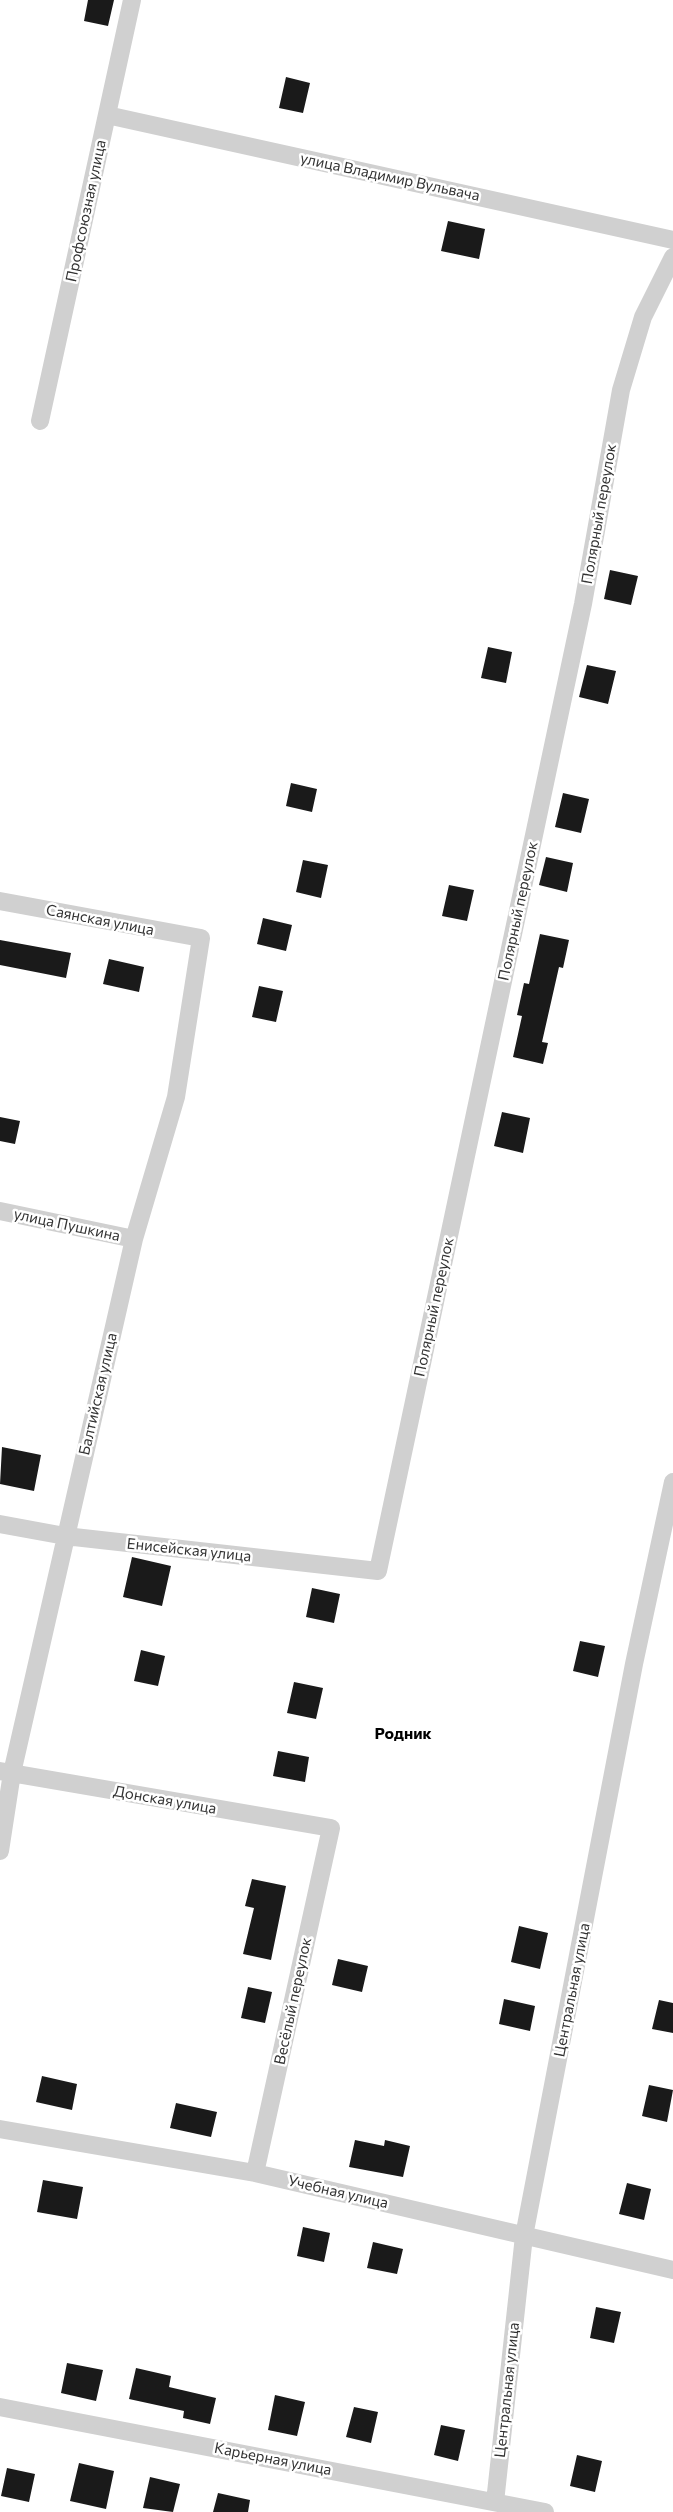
<!DOCTYPE html>
<meta charset="utf-8">
<style>
body{margin:0}
canvas{display:block;background:#fff}
</style>
<canvas width="673" height="2512"></canvas>
<script>
const c = document.querySelector('canvas').getContext('2d');
c.lineJoin = 'round';
function fill(path, color) { c.fillStyle = color; c.fill(path, 'evenodd'); }
const poly = rows => new Path2D(rows.map(r => 'M' + r).join(''));
function strokePath(path, color, width, dash) { c.strokeStyle = color; c.lineWidth = width; c.lineCap = dash ? 'butt' : 'round'; c.setLineDash(dash || []); c.stroke(path); }
function label(font, color, halo, rows, align = 'center') {
  c.font = font + ' Commissioner,sans-serif'; c.lineWidth = 5; c.setLineDash([]); c.textBaseline = 'middle'; c.strokeStyle = halo; c.fillStyle = color; for (const [text, x, y, turn = 0] of rows) {
    c.save(); c.translate(x, y); c.rotate((+turn || 0) * Math.PI / 180); c.textAlign = isNaN(turn) ? turn : align; if (halo) c.strokeText(text, 0, 0); c.fillText(text, 0, 0); c.restore();
  }
}
fill(poly([
 [88,0,114,0,108,26,84,21],
 [286,77,310,83,303,113,279,108],
 [448,221,485,229,479,259,441,251],
 [610,570,638,576,631,605,604,599],
 [488,647,512,652,506,683,481,678],
 [587,665,616,671,608,704,579,697],
 [291,783,317,789,312,812,286,806],
 [563,793,589,799,581,833,555,827],
 [546,857,573,863,567,892,539,885],
 [303,860,328,865,321,898,296,892],
 [449,885,474,890,467,921,442,916],
 [263,918,292,925,286,951,257,944],
 [540,934,569,940,563,968,559,967,542,1042,548,1043,543,1064,513,1057,522,1016,517,1015,524,983,529,984],
 [0,940,71,953,66,978,0,965],
 [109,959,144,967,139,992,103,984],
 [259,986,283,991,276,1022,252,1017],
 [502,1112,530,1118,523,1153,494,1146],
 [0,1117,20,1121,15,1144,0,1141],
 [2,1447,41,1455,34,1491,0,1484],
 [132,1557,171,1566,162,1606,123,1597],
 [312,1588,340,1594,334,1623,306,1617],
 [580,1641,605,1646,598,1677,573,1671],
 [141,1650,165,1656,158,1686,134,1681],
 [294,1682,323,1688,316,1719,287,1713],
 [278,1751,309,1757,305,1782,273,1776],
 [252,1879,286,1886,271,1960,243,1954,254,1908,245,1906],
 [519,1926,548,1933,540,1969,511,1962],
 [338,1959,368,1966,362,1992,332,1985],
 [248,1987,272,1992,265,2023,241,2018],
 [504,1999,535,2006,530,2031,499,2024],
 [659,2000,673,2003,673,2033,652,2029],
 [42,2076,77,2084,72,2110,36,2102],
 [649,2085,673,2090,667,2122,642,2116],
 [176,2103,217,2112,211,2137,170,2128],
 [355,2140,384,2146,385,2140,410,2146,403,2177,349,2167],
 [43,2180,83,2187,77,2219,37,2212],
 [627,2183,651,2189,644,2220,619,2214],
 [303,2227,330,2233,324,2262,297,2256],
 [373,2242,403,2249,397,2274,367,2268],
 [596,2307,621,2312,614,2343,590,2338],
 [67,2363,103,2370,96,2401,61,2393],
 [136,2368,171,2376,169,2387,216,2398,210,2424,183,2418,184,2411,129,2399],
 [275,2395,305,2402,297,2436,268,2430],
 [354,2407,378,2412,371,2443,346,2437],
 [441,2425,465,2430,458,2461,434,2455],
 [577,2455,602,2461,595,2492,570,2486],
 [79,2463,114,2471,106,2509,70,2501],
 [7,2468,35,2474,29,2502,1,2496],
 [150,2477,180,2484,173,2512,143,2508],
 [218,2493,250,2500,248,2512,213,2512]
]), '#1a1a1a');
strokePath(poly([
 [107,115,673,240],
 [40,421,132,0],
 [0,901,201,938,176,1097,134,1239,12,1773,0,1851],
 [0,1211,134,1239],
 [0,1524,65,1536,378,1571,583,604,621,390,643,317,673,257],
 [0,1771,331,1828,255,2173],
 [0,2129,255,2173,673,2270],
 [0,2407,545,2512],
 [495,2502,524,2236,634,1664,673,1482]
]), '#d0d0d0', 18);
label('15px', '#333', '#fff', [
 ["улица Владимир Вульвача",390,177,12],
 ["Профсоюзная улица",86,211,-78],
 ["Полярный переулок",599,514,-80],
 ["Полярный переулок",518,911,-78],
 ["Саянская улица",100,920,11],
 ["улица Пушкина",67,1225,12],
 ["Полярный переулок",434,1307,-78],
 ["Балтийская улица",98,1394,-77],
 ["Енисейская улица",189,1550,6],
 ["Донская улица",165,1800,10],
 ["Центральная улица",572,1990,-79],
 ["Весёлый переулок",293,2001,-78],
 ["Учебная улица",338,2192,13],
 ["Центральная улица",507,2390,-84],
 ["Карьерная улица",273,2459,11]
]);
label('bold 16px', '#000', '#fff', [
 ["Родник",403,1734]
]);
</script>
